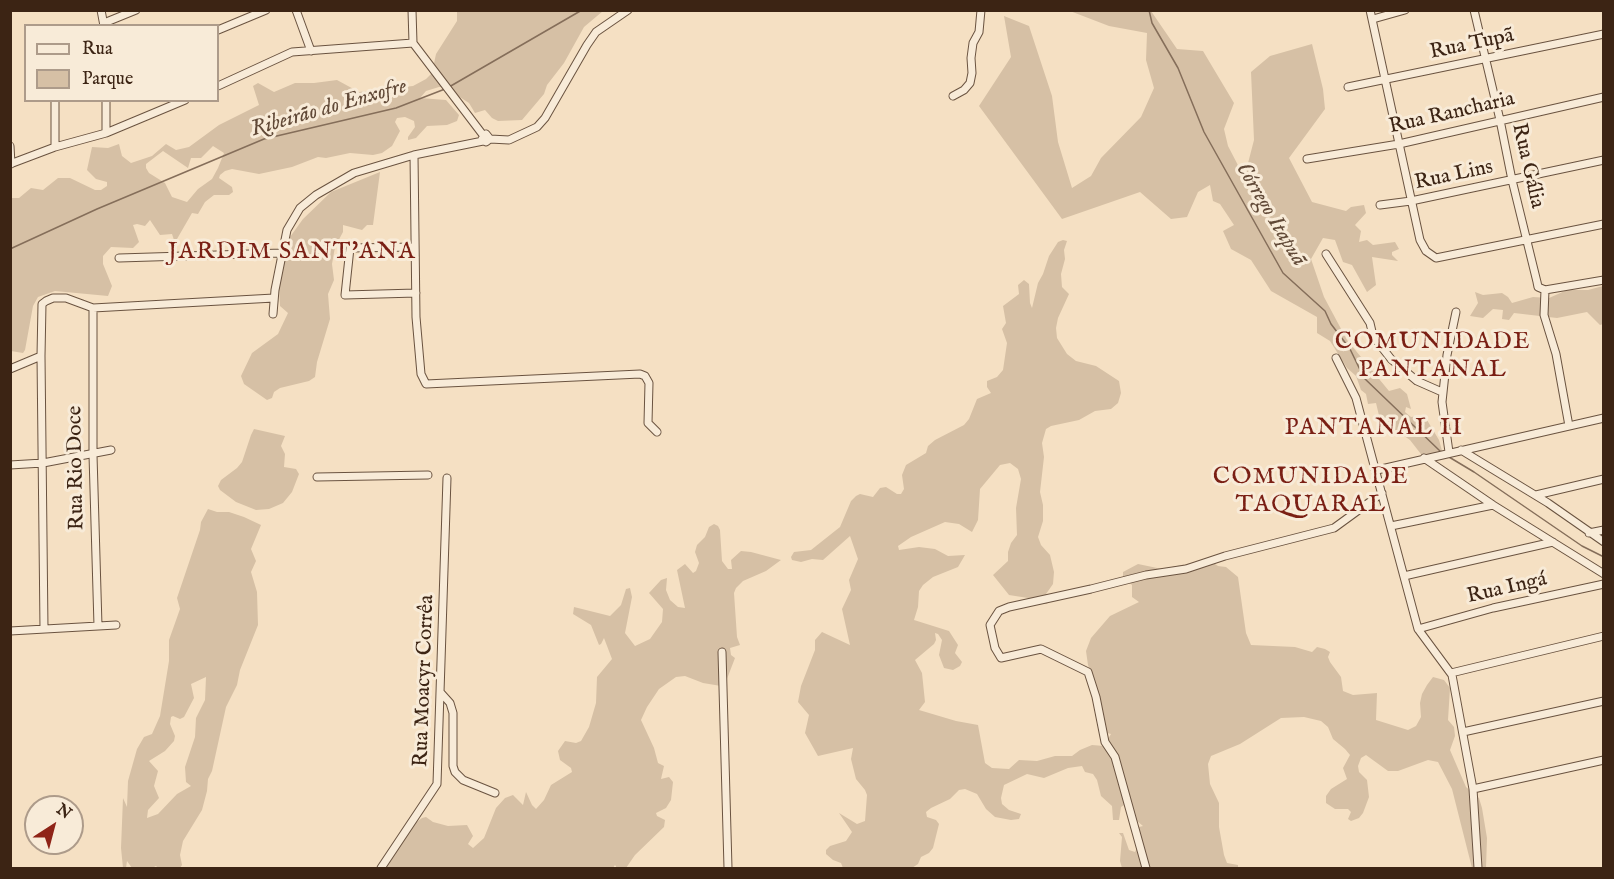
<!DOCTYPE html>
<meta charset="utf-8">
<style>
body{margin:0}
#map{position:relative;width:1614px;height:879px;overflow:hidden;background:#f5e0c3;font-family:"IM FELL English",serif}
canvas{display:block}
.frame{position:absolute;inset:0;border:12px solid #3c2414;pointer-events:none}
.legend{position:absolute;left:24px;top:24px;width:195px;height:78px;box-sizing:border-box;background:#f8ebd8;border:2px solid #ad9b8a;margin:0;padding:8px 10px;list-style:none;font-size:18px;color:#3c2414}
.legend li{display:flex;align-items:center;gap:12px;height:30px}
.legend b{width:30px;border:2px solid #ad9b8a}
.north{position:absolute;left:24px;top:795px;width:60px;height:60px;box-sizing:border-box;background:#f8ebd8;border:2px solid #ad9b8a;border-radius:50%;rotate:36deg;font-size:16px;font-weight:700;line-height:24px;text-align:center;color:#3c2414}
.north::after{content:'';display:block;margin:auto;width:21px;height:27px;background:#8f2418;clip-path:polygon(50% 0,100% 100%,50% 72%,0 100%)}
</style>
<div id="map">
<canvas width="1614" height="879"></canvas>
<div class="frame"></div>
<ul class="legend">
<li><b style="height:8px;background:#f8ebd8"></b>Rua</li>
<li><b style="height:16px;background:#d6c0a5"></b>Parque</li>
</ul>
<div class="north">N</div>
</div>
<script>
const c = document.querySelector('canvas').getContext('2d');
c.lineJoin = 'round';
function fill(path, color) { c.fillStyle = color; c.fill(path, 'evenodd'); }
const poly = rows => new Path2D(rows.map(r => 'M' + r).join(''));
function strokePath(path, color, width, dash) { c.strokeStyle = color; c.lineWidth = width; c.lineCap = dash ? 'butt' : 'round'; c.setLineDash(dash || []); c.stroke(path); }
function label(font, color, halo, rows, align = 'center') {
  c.font = font + ' "IM FELL English",serif'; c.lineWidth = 6; c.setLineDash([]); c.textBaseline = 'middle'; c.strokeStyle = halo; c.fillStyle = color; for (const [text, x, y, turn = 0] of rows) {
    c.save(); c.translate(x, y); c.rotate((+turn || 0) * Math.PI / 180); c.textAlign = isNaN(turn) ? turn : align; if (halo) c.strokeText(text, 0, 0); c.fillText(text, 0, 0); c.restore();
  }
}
fill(poly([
 [457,11,603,11,584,27,564,63,547,85,544,94,522,120,498,121,492,118,485,110,475,113,469,103,444,87,439,87,426,91,420,98,446,100,459,115,457,121,447,125,427,126,416,138,408,140,408,137,415,127,414,121,405,117,397,118,395,122,400,131,392,146,382,153,373,155,350,153,326,158,318,157,292,167,259,174,232,169,225,171,220,175,219,178,232,187,233,192,229,195,214,195,205,202,198,214,192,213,177,239,174,240,172,234,160,235,150,220,145,226,137,224,133,225,139,242,133,248,111,247,103,256,103,264,112,286,108,296,55,291,38,297,33,306,25,350,23,353,11,351,11,198,19,198,31,188,43,190,58,178,70,178,95,190,101,190,107,186,107,182,96,179,87,170,92,147,108,148,119,144,122,156,131,163,152,156,166,144,176,150,189,147,219,125,259,105,253,86,258,83,274,92,295,83,314,83,337,80,359,92,413,86,426,79,432,73,436,54,457,21],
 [213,146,224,153,218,168,212,179,198,189,187,202,172,197,165,183,149,173,146,168,146,164,163,151,188,168,191,158,201,158],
 [1070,11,1151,11,1177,49,1203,51,1234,103,1224,129,1228,146,1241,171,1247,167,1254,140,1251,72,1270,56,1312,44,1323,89,1325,109,1289,158,1312,202,1346,211,1351,207,1364,205,1366,213,1355,225,1361,231,1359,242,1367,240,1373,245,1395,242,1399,249,1392,252,1392,255,1398,261,1372,257,1376,285,1367,292,1352,265,1343,262,1335,240,1323,238,1311,259,1324,297,1347,340,1389,391,1400,388,1407,394,1411,409,1406,407,1405,412,1411,417,1424,415,1439,440,1443,454,1424,458,1410,440,1391,427,1382,428,1376,403,1368,404,1366,394,1361,390,1356,376,1347,368,1330,341,1317,333,1317,317,1271,291,1251,260,1231,249,1223,231,1234,225,1220,204,1213,201,1210,185,1198,192,1187,217,1171,219,1140,192,1062,219,979,106,1011,57,1004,16,1029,26,1052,96,1058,142,1072,188,1091,176,1101,158,1141,117,1154,88,1146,60,1147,33,1109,26],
 [380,172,373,225,367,225,362,230,343,225,343,232,335,247,332,264,334,280,328,294,330,319,317,362,315,377,309,381,280,388,274,392,272,398,267,400,244,384,241,376,252,353,278,334,288,313,280,306,279,287,290,237,303,219,331,192],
 [1063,240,1067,241,1064,250,1065,259,1061,274,1062,287,1069,294,1058,318,1056,328,1057,338,1067,354,1076,361,1096,366,1119,381,1121,393,1118,403,1111,409,1095,411,1079,420,1051,426,1046,429,1042,443,1044,457,1040,492,1043,505,1043,521,1038,537,1041,545,1050,555,1054,572,1053,584,1046,594,1050,600,1047,604,1038,604,1028,598,1009,595,993,575,1008,561,1008,552,1011,543,1017,535,1016,508,1021,479,1018,469,1010,463,1000,465,980,489,978,520,972,532,959,524,945,522,911,537,898,546,899,550,919,547,935,549,948,556,965,555,958,567,933,577,923,585,919,591,918,607,914,620,949,631,958,645,955,653,962,662,960,666,953,670,944,668,939,655,942,640,938,634,935,633,936,640,934,644,915,660,922,673,925,702,919,710,956,721,978,725,985,763,992,768,1009,769,1019,760,1037,761,1055,756,1072,756,1080,750,1092,745,1104,746,1111,734,1103,732,1099,727,1092,675,1088,665,1086,651,1091,638,1110,616,1139,602,1132,597,1132,585,1123,577,1123,572,1138,564,1162,569,1196,562,1212,562,1218,566,1226,567,1238,577,1246,633,1251,645,1295,647,1312,652,1317,647,1325,649,1330,652,1328,657,1330,662,1341,677,1343,691,1353,695,1377,693,1376,720,1408,730,1416,726,1421,717,1420,703,1422,694,1427,685,1433,677,1444,680,1450,688,1448,720,1454,727,1455,736,1450,750,1466,787,1479,798,1482,808,1487,838,1486,868,1472,868,1452,789,1438,762,1428,760,1398,771,1388,771,1366,755,1361,758,1358,766,1359,772,1367,780,1369,797,1363,813,1359,818,1351,821,1348,819,1351,812,1348,809,1335,809,1326,803,1326,796,1331,789,1347,779,1343,768,1350,755,1345,749,1333,739,1328,727,1321,721,1304,717,1281,718,1240,744,1211,756,1208,764,1210,784,1219,803,1219,827,1224,855,1227,863,1238,865,1238,868,1122,868,1120,861,1122,837,1119,833,1123,833,1129,850,1135,852,1137,848,1136,833,1139,827,1143,826,1131,816,1124,805,1121,807,1119,820,1113,820,1112,806,1101,796,1097,780,1093,774,1085,772,1082,766,1068,768,1044,778,1027,774,1004,785,1001,798,1002,804,1009,810,1021,814,1019,819,1011,820,995,817,986,809,977,794,965,789,959,790,950,799,931,808,926,812,927,817,936,820,939,824,933,848,929,853,921,857,918,864,912,868,843,868,841,863,833,860,826,854,826,850,830,846,846,841,852,832,839,813,857,824,865,821,867,795,865,790,856,779,851,759,853,748,818,756,805,733,809,715,798,702,801,686,815,650,815,640,822,632,850,645,842,609,851,590,849,580,858,559,850,536,823,560,812,559,801,562,792,560,791,557,794,552,811,550,840,527,851,501,856,496,860,494,873,497,880,488,886,487,897,494,901,494,904,489,902,475,906,465,926,453,928,446,935,440,964,425,969,419,977,399,991,393,987,387,987,381,997,377,1003,370,1007,343,1002,329,1006,323,1003,306,1019,294,1018,285,1024,280,1029,284,1030,303,1032,308,1038,283,1043,274,1049,256,1058,242],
 [1603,286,1603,324,1600,325,1587,312,1557,318,1514,313,1509,320,1502,319,1503,310,1493,309,1483,318,1470,316,1478,303,1475,292,1483,295,1502,293,1508,297,1512,303,1533,297,1549,298,1567,290,1588,290],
 [254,429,285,436,281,446,285,454,284,467,296,469,299,474,292,492,283,503,269,509,256,510,236,502,220,490,218,486,221,480,237,468,242,462,251,435],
 [208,509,217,512,229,512,244,517,261,525,251,549,256,561,251,572,257,592,258,625,240,670,237,685,226,707,212,771,208,779,207,791,202,810,183,841,180,855,182,865,180,868,158,868,156,866,152,868,132,868,127,861,126,868,123,868,121,848,123,798,127,807,128,781,137,749,144,737,152,734,160,716,169,661,169,640,180,609,177,598,200,530,201,522],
 [206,677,205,700,196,718,195,737,185,767,186,782,191,786,177,794,158,814,147,818,148,810,159,798,154,786,158,771,149,761,165,751,174,741,175,736,170,724,171,717,173,716,180,719,184,717,194,698,191,684],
 [714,524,718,526,720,530,722,561,728,569,732,569,731,560,741,551,751,552,781,560,766,571,743,581,736,588,734,593,737,637,740,645,730,648,731,655,735,658,725,684,721,686,703,683,685,676,676,677,659,689,647,707,641,720,654,748,658,763,664,766,661,779,669,777,673,782,671,800,666,808,656,813,657,816,665,820,664,827,635,855,626,868,617,868,615,865,613,868,386,868,398,846,414,824,422,818,426,817,433,822,448,826,467,825,473,836,468,844,473,848,484,838,496,808,505,798,513,795,523,805,526,792,532,805,536,809,544,800,551,785,572,772,571,768,560,760,558,751,565,741,576,743,581,741,589,727,596,703,597,677,612,659,604,638,601,644,599,645,591,625,573,614,574,607,610,616,621,605,626,589,630,588,632,597,625,633,635,646,650,639,662,622,663,609,649,593,661,580,667,578,666,590,670,600,678,607,685,608,677,570,685,564,693,573,696,571,699,563,695,552,697,545,705,537,709,527]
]), '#d6c0a5');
strokePath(poly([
 [1149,10,1152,23,1178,68,1204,132,1283,273,1325,311,1331,324,1350,349,1364,378,1440,451],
 [449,87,582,10],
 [10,249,97,209,264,139,396,108,445,89],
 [1449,457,1474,472,1582,546,1604,557]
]), '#856e5a', 1.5);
const minor = poly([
 [101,10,104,26],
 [296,10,311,51],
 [412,10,413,43,483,135],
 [1370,10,1420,240,1426,251,1436,258,1604,224],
 [1474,10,1500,120,1512,180,1537,282,1538,287,1545,290],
 [1373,19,1405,10],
 [104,23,136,10],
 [218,30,266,10],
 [218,86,292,52,413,43],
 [1348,87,1604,34],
 [953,96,964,90,970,83,972,73,971,58,973,43,979,32,981,10],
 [55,100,55,147],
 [106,100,106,133],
 [490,139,486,134,482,139,486,142,490,139,509,140,537,127,545,118,587,45,596,32,628,10],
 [10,146,11,164],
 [414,155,416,317,421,374,426,384,640,374,645,376,649,383,648,423,657,432],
 [1307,159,1399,144,1604,97],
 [10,164,55,147,106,133,185,100],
 [1380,205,1411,201,1604,160],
 [415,247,350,248,345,295,416,293],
 [1326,254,1370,323,1373,336,1391,359,1417,381,1442,392],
 [119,258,282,253],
 [1545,290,1544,315,1556,354,1569,426],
 [1545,290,1604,280],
 [93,308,93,455,98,626],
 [93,308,274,298],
 [273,314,275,290,287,230,300,208,316,195,354,173,414,155,483,141],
 [41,356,44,629],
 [1336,358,1356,398,1418,629,1452,675,1473,789,1478,868],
 [10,369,41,356,42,304,46,301,53,298,66,298,93,308],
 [1461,450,1548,503,1604,542],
 [1449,452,1442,402,1447,355,1456,312],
 [1424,458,1493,505,1604,574],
 [10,465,43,463,111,450],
 [1377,470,1604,418],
 [317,477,428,475],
 [1536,495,1604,479],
 [1391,526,1493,505],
 [1589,533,1604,530],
 [1404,576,1553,542],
 [1418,629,1493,608,1604,584],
 [10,631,116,625],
 [722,652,728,868],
 [1451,673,1604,636],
 [441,693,450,703,453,713,453,766,455,772,463,780,495,793],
 [1463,732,1604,701],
 [1473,789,1604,760],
 [381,868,437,784,447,478],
 [1146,868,1115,757,1105,742,1096,697,1088,672,1041,649,1001,658,995,648,990,625,999,611,1009,607,1091,589,1146,575,1186,569,1225,556,1334,528,1382,493]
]);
strokePath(minor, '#6a5340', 9);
strokePath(minor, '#f8ebd8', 7);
label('21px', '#3c2414', '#f8ebd8', [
 ["Rua Tupã",1472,45,-12],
 ["Rua Rancharia",1452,114,-13],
 ["Rua Gália",1527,166,77],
 ["Rua Lins",1454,176,-12],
 ["Rua Rio Doce",77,468,-91],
 ["Rua Ingá",1507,589,-13],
 ["Rua Moacyr Corrêa",425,681,-88]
]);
label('italic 22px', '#614937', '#f8ebd8', [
 ["Ribeirão do Enxofre",329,109,-16],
 ["Córrego Itapuã",1270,215,59]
]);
c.letterSpacing = '1.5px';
label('24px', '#7a1f14', '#f8ebd8', [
 ["JARDIM SANT'ANA",292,253],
 ["COMUNIDADE",1433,343],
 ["PANTANAL",1433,371],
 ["PANTANAL II",1374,429],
 ["COMUNIDADE",1311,478],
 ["TAQUARAL",1311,506]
]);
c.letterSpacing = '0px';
</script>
